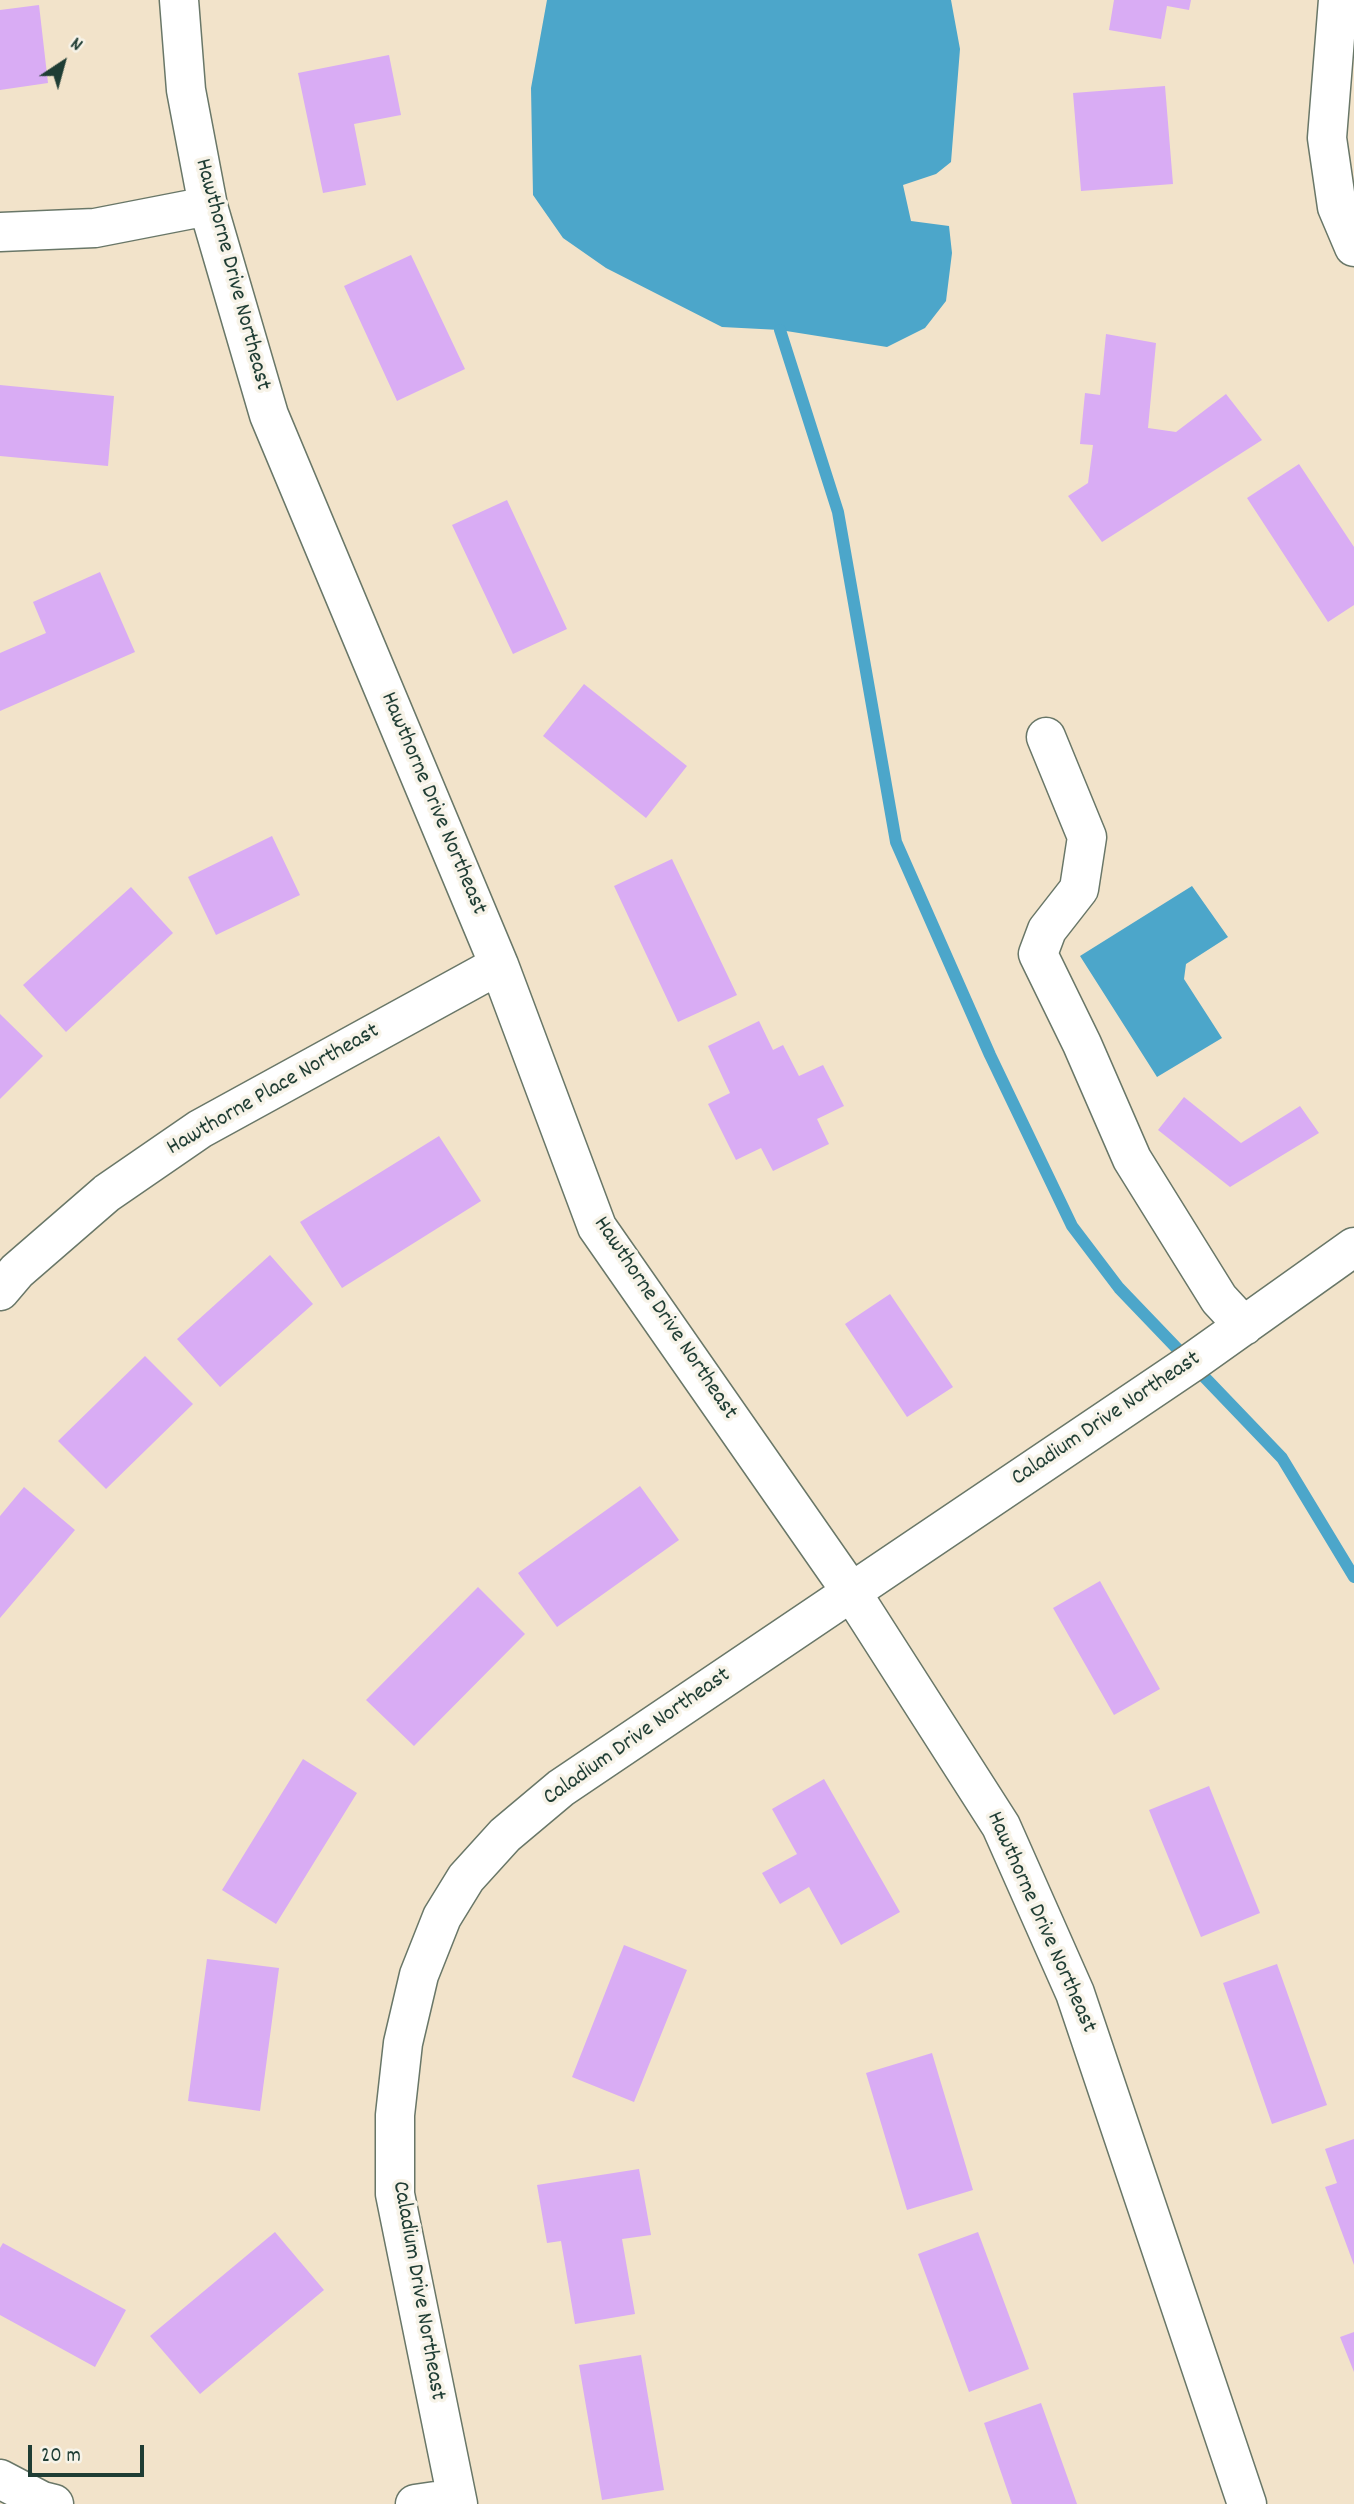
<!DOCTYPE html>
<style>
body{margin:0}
#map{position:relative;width:1354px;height:2504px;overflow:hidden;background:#f2e3ca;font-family:Dekko,sans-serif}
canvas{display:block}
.north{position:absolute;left:28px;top:28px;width:70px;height:70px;-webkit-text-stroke:5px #f7f3e8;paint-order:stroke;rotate:36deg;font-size:19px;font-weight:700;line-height:28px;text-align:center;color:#1f3d34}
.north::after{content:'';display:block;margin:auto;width:24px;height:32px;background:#1f3d34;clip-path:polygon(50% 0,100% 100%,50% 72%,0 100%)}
.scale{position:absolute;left:28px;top:2445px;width:116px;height:32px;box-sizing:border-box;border:4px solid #1f3d34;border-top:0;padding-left:9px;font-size:21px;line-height:24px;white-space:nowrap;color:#1f3d34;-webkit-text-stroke:5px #f7f3e8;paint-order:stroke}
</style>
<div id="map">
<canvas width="1354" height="2504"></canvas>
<div class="north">N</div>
<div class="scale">20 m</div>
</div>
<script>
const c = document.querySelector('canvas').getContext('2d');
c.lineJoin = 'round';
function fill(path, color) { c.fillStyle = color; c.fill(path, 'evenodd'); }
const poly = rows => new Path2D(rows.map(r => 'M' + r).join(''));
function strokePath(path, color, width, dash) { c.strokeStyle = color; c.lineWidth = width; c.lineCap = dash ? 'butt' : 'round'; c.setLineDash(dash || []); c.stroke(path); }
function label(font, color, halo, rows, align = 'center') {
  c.font = font + ' Dekko,sans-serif'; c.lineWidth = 7; c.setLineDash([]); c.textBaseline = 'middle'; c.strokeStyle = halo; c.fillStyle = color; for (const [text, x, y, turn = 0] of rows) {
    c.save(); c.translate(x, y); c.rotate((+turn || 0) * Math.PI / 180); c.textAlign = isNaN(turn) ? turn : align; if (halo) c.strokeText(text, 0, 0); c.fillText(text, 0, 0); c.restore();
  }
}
fill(poly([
 [547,0,951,0,960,49,951,162,936,174,903,185,911,221,949,226,952,253,946,301,925,328,887,347,780,330,722,327,606,268,563,238,533,195,531,88],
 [1192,886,1228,937,1186,964,1184,979,1222,1038,1157,1077,1080,956]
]), '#4ca6ca');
strokePath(poly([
 [780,330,838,512,896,842,990,1055,1072,1226,1119,1288,1282,1458,1354,1577]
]), '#4ca6ca', 12);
fill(poly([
 [1114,0,1191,0,1189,10,1167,6,1161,39,1109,30],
 [39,5,48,83,0,90,0,10],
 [389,55,401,115,354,124,366,185,323,193,298,73],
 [1165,86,1173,184,1081,191,1073,93],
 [411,255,465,369,397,401,344,286],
 [1106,334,1156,343,1148,428,1176,432,1226,394,1262,440,1102,542,1068,496,1088,483,1093,445,1080,444,1085,393,1100,395],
 [0,385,114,396,108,466,0,456],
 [1299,464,1354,547,1354,605,1328,622,1247,498],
 [507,500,567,629,513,654,452,525],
 [100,572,135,652,0,711,0,653,46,633,33,602],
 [584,684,687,766,646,818,543,736],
 [272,836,300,895,216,935,188,877],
 [672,859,737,995,678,1022,614,886],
 [131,887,173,933,66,1032,23,985],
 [0,1014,43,1056,0,1099],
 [759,1021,773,1050,783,1045,799,1076,823,1065,844,1106,817,1119,829,1144,773,1171,761,1148,736,1160,708,1104,730,1093,708,1046],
 [1184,1097,1241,1143,1300,1106,1319,1133,1230,1187,1158,1130],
 [439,1136,481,1201,342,1288,300,1222],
 [270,1255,313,1304,220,1387,177,1339],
 [890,1294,953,1387,907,1417,845,1324],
 [145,1356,193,1404,106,1489,58,1441],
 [640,1486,679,1540,557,1627,518,1573],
 [24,1487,75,1530,0,1618,0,1516],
 [1100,1581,1160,1689,1114,1715,1053,1608],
 [478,1587,525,1634,414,1746,366,1700],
 [303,1759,357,1793,276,1924,222,1890],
 [824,1779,900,1912,841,1945,809,1887,780,1904,762,1873,797,1854,772,1809],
 [1209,1786,1260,1913,1201,1937,1149,1810],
 [624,1945,687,1970,634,2102,572,2077],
 [207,1959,279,1968,260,2111,188,2101],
 [1277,1964,1327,2105,1272,2124,1223,1983],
 [932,2053,973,2190,907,2210,866,2073],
 [1354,2139,1354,2265,1325,2187,1337,2183,1325,2149],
 [639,2169,651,2235,622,2239,635,2314,575,2324,561,2241,547,2243,537,2185],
 [275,2232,324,2290,200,2394,150,2336],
 [978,2232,1029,2369,969,2392,918,2254],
 [3,2243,126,2310,95,2367,0,2315,0,2248],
 [1354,2332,1354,2372,1340,2337],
 [641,2355,664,2490,602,2500,579,2365],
 [1041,2403,1077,2504,1012,2504,984,2423]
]), '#d9acf4');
const minor = poly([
 [179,0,186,90,208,206,269,415,499,965,597,1227,852,1593,1001,1826,1075,1993,1247,2504],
 [1338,0,1327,138,1337,207,1354,247],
 [0,232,95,228,208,206],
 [1046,737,1087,837,1079,889,1047,930,1038,954,1082,1044,1132,1159,1219,1299,1244,1326],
 [0,1291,17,1271,107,1193,200,1129,499,965],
 [0,2479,42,2501,54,2504],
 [415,2504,456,2498],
 [458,2504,395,2194,395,2115,403,2043,419,1975,442,1917,466,1878,505,1835,561,1788,1191,1363,1354,1247]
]);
strokePath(minor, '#697768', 41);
strokePath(minor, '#fff', 38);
label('23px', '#1f3d34', '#f7f3e8', [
 ["Hawthorne Drive Northeast",231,275,75],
 ["Hawthorne Drive Northeast",432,804,67],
 ["Hawthorne Place Northeast",274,1091,-30],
 ["Hawthorne Drive Northeast",664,1319,56],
 ["Caladium Drive Northeast",1107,1420,-34],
 ["Caladium Drive Northeast",638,1738,-35],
 ["Hawthorne Drive Northeast",1040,1923,66],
 ["Caladium Drive Northeast",417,2291,80]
]);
</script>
